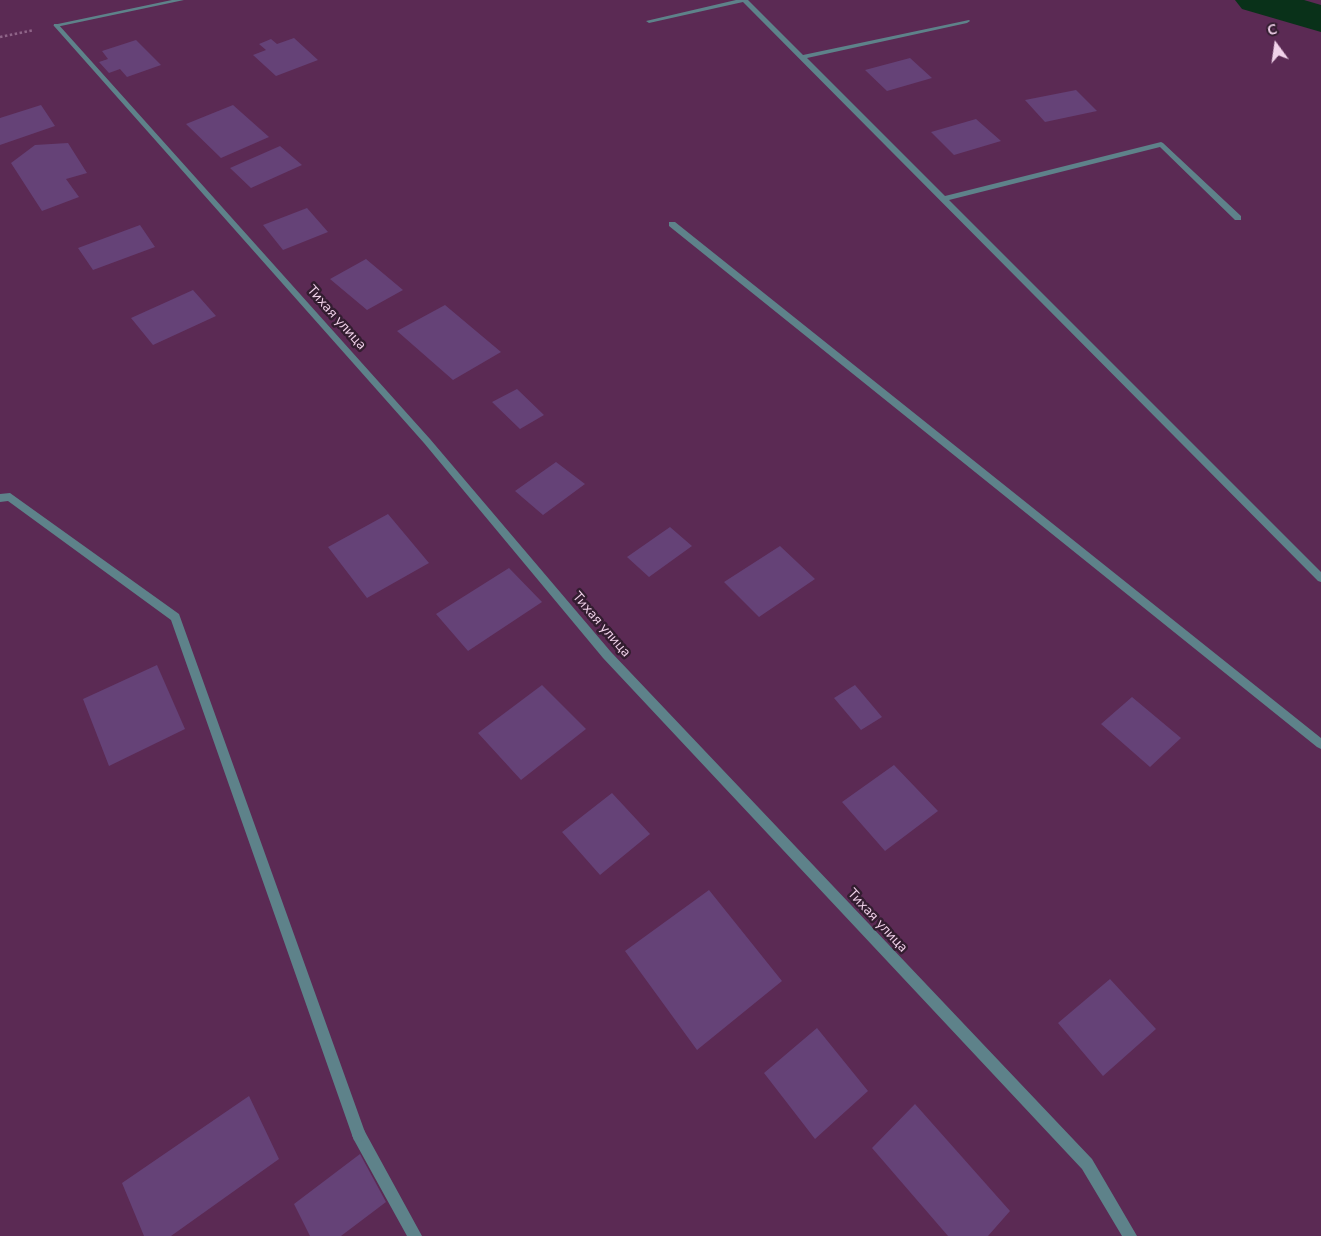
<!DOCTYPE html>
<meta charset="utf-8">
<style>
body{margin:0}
#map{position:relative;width:1321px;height:1236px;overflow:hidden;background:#5b2a54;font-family:"Nunito Sans",sans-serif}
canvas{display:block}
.north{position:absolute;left:1251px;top:20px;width:50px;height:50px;-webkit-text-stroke:4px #331d30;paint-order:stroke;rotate:346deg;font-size:14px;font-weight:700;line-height:20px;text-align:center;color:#f1d2ea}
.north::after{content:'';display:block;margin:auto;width:18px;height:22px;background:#f1d2ea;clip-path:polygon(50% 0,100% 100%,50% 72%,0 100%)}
</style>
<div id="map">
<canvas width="1321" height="1236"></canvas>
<div class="north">С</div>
</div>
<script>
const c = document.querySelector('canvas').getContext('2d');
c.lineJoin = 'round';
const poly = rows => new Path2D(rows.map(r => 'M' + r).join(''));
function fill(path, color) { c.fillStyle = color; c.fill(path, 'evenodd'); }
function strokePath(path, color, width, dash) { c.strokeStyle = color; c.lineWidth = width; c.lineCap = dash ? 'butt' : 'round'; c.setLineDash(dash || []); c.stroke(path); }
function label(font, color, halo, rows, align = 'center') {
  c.font = font + ' "Nunito Sans",sans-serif'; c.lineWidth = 5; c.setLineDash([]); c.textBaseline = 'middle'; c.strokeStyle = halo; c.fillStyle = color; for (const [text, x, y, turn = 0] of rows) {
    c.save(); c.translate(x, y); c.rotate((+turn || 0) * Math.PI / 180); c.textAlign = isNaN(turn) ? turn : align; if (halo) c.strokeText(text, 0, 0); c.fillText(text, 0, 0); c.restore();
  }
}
fill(poly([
 [1235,0,1304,0,1321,5,1321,32,1242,9,1235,0]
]), '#093119');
fill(poly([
 [294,38,318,60,276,76,253,55,266,50,259,44,271,39,277,44],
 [136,40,161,65,127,77,120,69,109,73,99,62,108,59,102,51],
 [910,58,932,78,887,91,865,70],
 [1076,90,1097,111,1045,122,1025,100],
 [41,105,55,126,0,145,0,118],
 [233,105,269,137,221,158,186,124],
 [976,119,1001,141,954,155,931,132],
 [68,143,87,173,66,179,79,197,42,211,11,163,35,145],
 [280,146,302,165,251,188,230,168],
 [307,208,328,232,283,250,263,225],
 [140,225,155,247,93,270,78,248],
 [366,259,403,290,367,310,330,279],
 [193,290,216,316,153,345,131,318],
 [445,305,501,352,453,380,397,331],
 [517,389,544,415,520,429,492,402],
 [556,462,585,484,543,515,515,491],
 [388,514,429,563,367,598,328,547],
 [670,527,692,546,649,577,627,557],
 [780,546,815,579,759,617,724,582],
 [509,568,542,602,468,651,436,614],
 [157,665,185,729,109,766,83,699],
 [542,685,586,729,521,780,478,733],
 [855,685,882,717,861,730,834,698],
 [1132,697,1181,738,1150,767,1101,724],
 [894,765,938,811,885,851,842,802],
 [612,793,650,834,600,875,562,832],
 [709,890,782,981,697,1050,625,951],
 [1110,979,1156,1029,1103,1076,1058,1023],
 [817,1028,868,1091,815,1139,764,1073],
 [249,1096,279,1159,171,1236,144,1236,122,1183],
 [915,1104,1010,1211,988,1236,948,1236,872,1148],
 [360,1154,386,1202,341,1236,310,1236,294,1204]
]), '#654277');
strokePath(poly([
 [0,37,34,30]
]), '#8f6488', 2.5, [2.5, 2.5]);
fill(poly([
 [172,0,184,0,56,27,53,25,172,0],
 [736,0,748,0,803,55,969,20,970,21,967,23,807,58,945,196,1161,142,1163,143,1241,216,1241,220,1235,220,1160,147,949,200,1321,572,1321,582,1318,581,743,2,649,23,646,21,736,0],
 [669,222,675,222,1321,738,1321,749,1317,747,669,226,669,222],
 [359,1128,364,1130,422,1236,407,1236,354,1140,352,1135,354,1130,359,1128]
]), '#5e828a');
fill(poly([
 [54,24,58,24,430,439,611,652,1092,1159,1137,1236,1122,1236,1082,1169,603,658,424,443,54,26,54,24],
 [10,493,179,614,366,1135,364,1140,359,1142,354,1140,352,1135,171,620,8,501,0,502,0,494,10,493]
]), '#5e828a');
label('14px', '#f1d2ea', '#331d30', [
 ["Тихая улица",336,318,48],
 ["Тихая улица",601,625,49],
 ["Тихая улица",877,921,47]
]);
</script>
